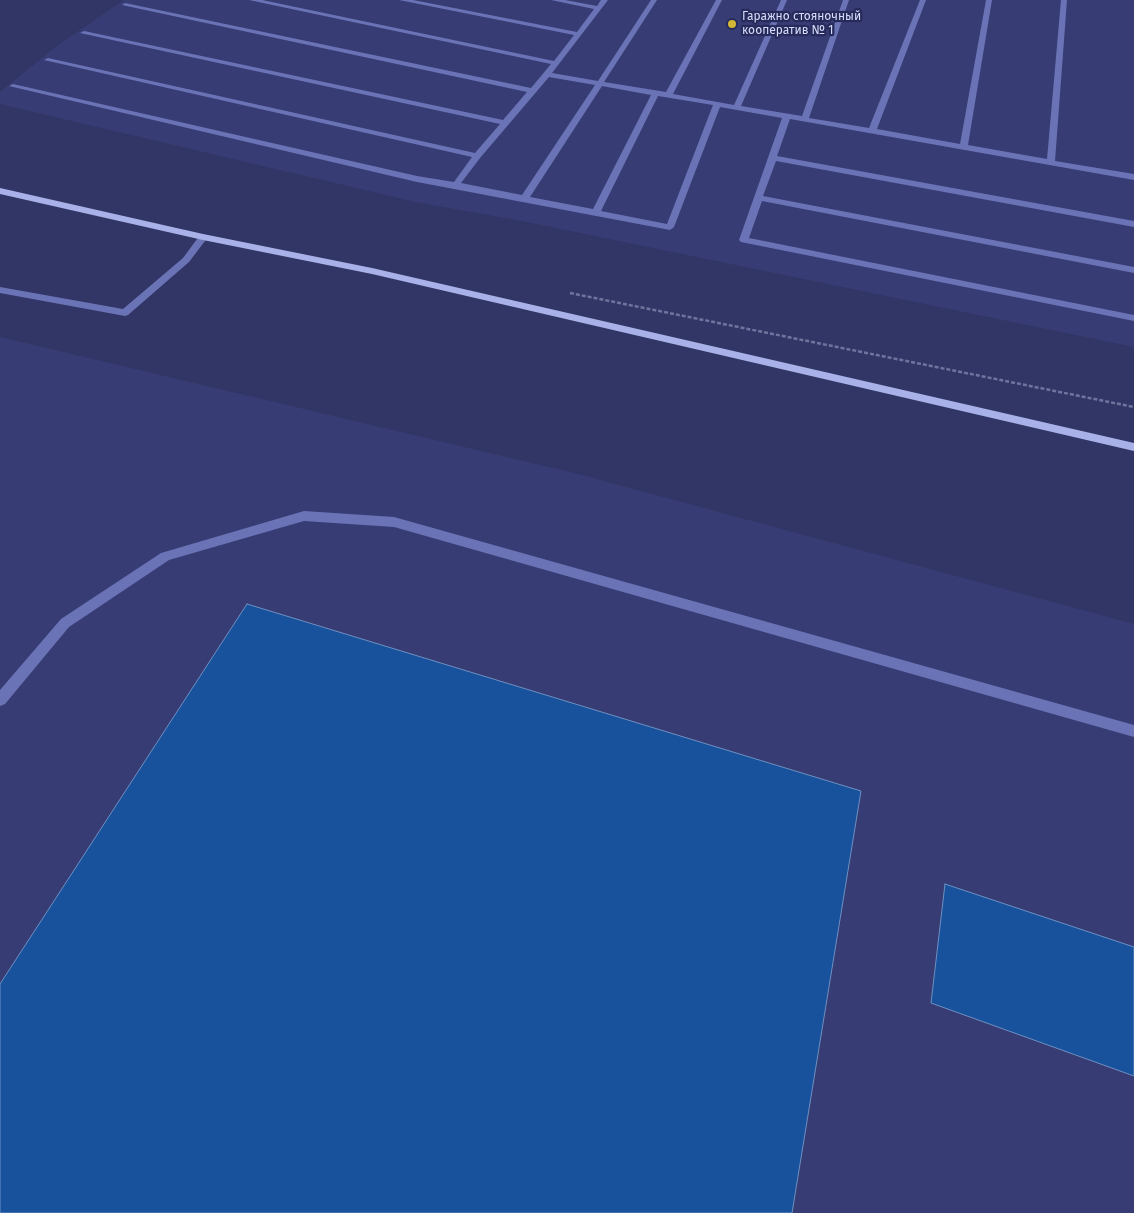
<!DOCTYPE html>
<meta charset="utf-8">
<style>
body{margin:0}
canvas{display:block;background:#313666}
</style>
<canvas width="1134" height="1213"></canvas>
<script>
const c = document.querySelector('canvas').getContext('2d');
c.lineJoin = 'round';
function fill(path, color) { c.fillStyle = color; c.fill(path, 'evenodd'); }
const poly = rows => new Path2D(rows.map(r => 'M' + r).join(''));
function strokePath(path, color, width, dash) { c.strokeStyle = color; c.lineWidth = width; c.lineCap = dash ? 'butt' : 'round'; c.setLineDash(dash || []); c.stroke(path); }
function label(font, color, halo, rows, align = 'center') {
  c.font = font + ' "Fira Sans",sans-serif'; c.lineWidth = 4.5; c.setLineDash([]); c.textBaseline = 'middle'; c.strokeStyle = halo; c.fillStyle = color; for (const [text, x, y, turn = 0] of rows) {
    c.save(); c.translate(x, y); c.rotate((+turn || 0) * Math.PI / 180); c.textAlign = isNaN(turn) ? turn : align; if (halo) c.strokeText(text, 0, 0); c.fillText(text, 0, 0); c.restore();
  }
}
fill(poly([
 [124,0,1134,0,1134,347,522,221,416,202,0,104,0,92,57,46],
 [0,337,574,473,1134,624,1134,1213,0,1213]
]), '#373c74');
const building = poly([
 [247,604,861,791,792,1213,0,1213,0,984,247,604],
 [945,884,1134,947,1134,1076,931,1003,945,884]
]);
fill(building, '#19529c');
strokePath(building, '#6d90c2', 1);
strokePath(poly([
 [570,293,1134,407]
]), '#6e749d', 2.5, [4, 2]);
fill(poly([
 [249,0,262,0,554,61,574,35,399,0,413,0,577,32,594,9,551,0,565,0,597,6,601,0,608,0,552,73,598,81,651,0,657,0,604,82,666,92,716,0,722,0,673,94,734,105,781,0,787,0,741,106,802,116,843,0,849,0,809,118,869,128,920,0,926,0,877,129,960,144,986,0,992,0,968,145,1047,159,1061,0,1067,0,1055,161,1134,174,1134,180,790,119,777,156,1134,221,1134,227,776,161,763,196,1134,267,1134,273,762,201,749,238,1134,315,1134,321,741,242,739,240,782,118,720,107,674,227,670,230,417,182,9,86,13,84,417,176,454,182,472,157,44,60,48,58,475,153,500,124,80,33,84,31,503,120,527,92,122,5,125,3,531,88,551,64,249,0],
 [549,77,595,85,522,195,461,183,480,158,549,77],
 [602,86,651,95,593,209,530,197,602,86],
 [658,96,713,105,667,224,601,211,658,96],
 [203,234,208,237,189,262,128,315,125,316,0,293,0,287,123,309,183,258,200,235,203,234],
 [304,511,394,517,1134,725,1134,737,394,527,304,521,169,560,69,627,5,704,0,706,0,690,61,619,161,553,304,511]
]), '#6a73b5');
fill(poly([
 [0,188,203,234,372,268,1134,443,1134,451,372,274,203,240,0,194,0,188]
]), '#a9b2e8');
for (const [x, y, r, color] of [
 [732,24,5,"#d2b736"]
]) { const dot = new Path2D(); dot.arc(x, y, r, 0, 2 * Math.PI); c.fillStyle = color; c.fill(dot); strokePath(dot, '#272b5b', 2); }
label('12px', '#d6dcfa', '#272b5b', [
 ["Гаражно стояночный",742,17],
 ["кооператив № 1",742,31]
], 'left');
</script>
